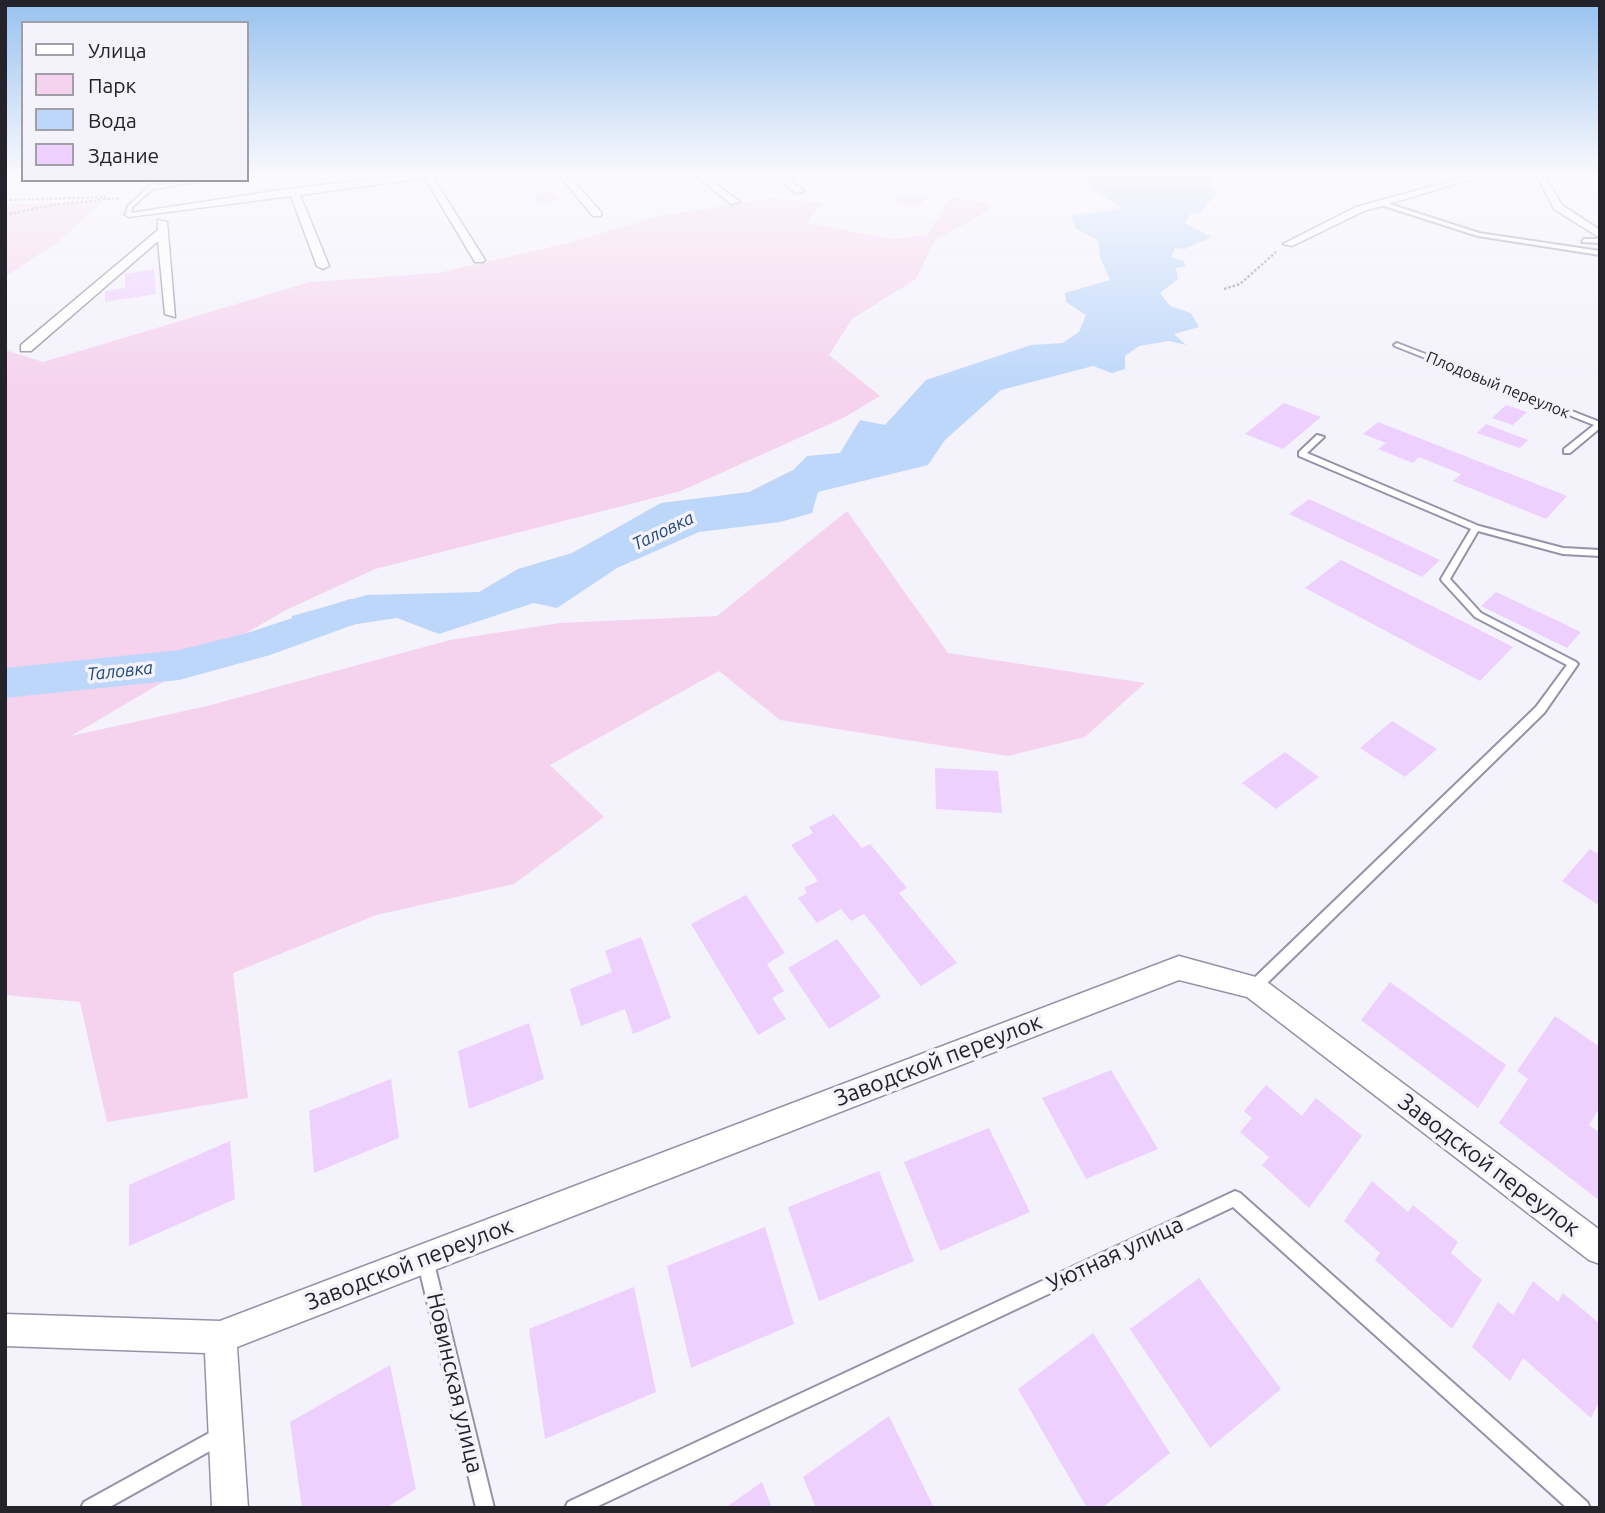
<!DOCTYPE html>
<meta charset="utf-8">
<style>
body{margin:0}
#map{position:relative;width:1605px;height:1513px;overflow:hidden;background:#f4f2fb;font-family:Ubuntu,sans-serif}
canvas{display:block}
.frame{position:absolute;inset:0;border:7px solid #24232b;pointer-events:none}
.legend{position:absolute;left:21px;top:21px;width:228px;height:161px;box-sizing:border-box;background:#f4f2fb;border:2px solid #a19fa8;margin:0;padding:9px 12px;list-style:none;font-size:21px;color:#24232b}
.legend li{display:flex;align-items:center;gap:14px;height:35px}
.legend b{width:35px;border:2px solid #a19fa8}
</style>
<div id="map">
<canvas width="1605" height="1513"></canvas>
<div class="frame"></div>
<ul class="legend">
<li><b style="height:9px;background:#fff"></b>Улица</li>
<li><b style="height:19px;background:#f5d3ee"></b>Парк</li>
<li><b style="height:19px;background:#bdd7fa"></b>Вода</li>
<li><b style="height:19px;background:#eed0ff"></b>Здание</li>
</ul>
</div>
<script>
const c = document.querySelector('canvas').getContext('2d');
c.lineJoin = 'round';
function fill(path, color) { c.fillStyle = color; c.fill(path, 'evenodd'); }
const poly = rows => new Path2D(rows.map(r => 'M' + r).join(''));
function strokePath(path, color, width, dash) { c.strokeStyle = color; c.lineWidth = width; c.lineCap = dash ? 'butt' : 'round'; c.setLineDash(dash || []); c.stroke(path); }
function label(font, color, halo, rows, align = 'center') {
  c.font = font + ' Ubuntu,sans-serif'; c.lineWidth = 7; c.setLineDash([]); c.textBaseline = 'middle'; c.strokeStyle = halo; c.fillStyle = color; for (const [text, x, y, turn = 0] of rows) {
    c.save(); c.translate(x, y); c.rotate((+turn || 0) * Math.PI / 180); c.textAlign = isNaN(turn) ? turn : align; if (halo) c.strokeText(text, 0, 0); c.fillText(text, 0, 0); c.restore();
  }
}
fill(poly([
 [950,197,986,203,990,210,935,240,916,279,852,319,829,355,880,396,843,418,681,491,375,569,284,611,71,736,207,706,450,640,560,623,717,616,847,511,948,653,1145,683,1085,737,1008,756,780,720,719,671,550,765,604,817,514,884,376,915,233,973,248,1098,107,1122,80,1002,5,995,5,350,43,362,310,282,438,273,568,243,658,216,774,198,821,203,808,223,890,239,927,235],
 [102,202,58,242,5,277,5,204]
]), '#f5d3ee');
fill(poly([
 [1087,176,1208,176,1210,179,1217,192,1201,212,1190,214,1185,223,1211,237,1185,249,1175,248,1171,257,1183,261,1186,266,1176,268,1178,279,1160,293,1170,306,1191,313,1199,327,1174,334,1186,345,1169,341,1139,346,1125,356,1125,369,1112,373,1093,366,1001,390,945,440,928,465,818,492,812,513,780,522,699,532,617,568,557,608,534,603,439,634,397,618,291,634,292,616,367,595,479,592,518,569,572,553,661,503,749,492,793,470,807,456,840,453,860,420,885,425,926,380,1031,345,1063,343,1079,332,1086,315,1066,302,1065,293,1110,280,1100,257,1098,240,1076,229,1072,216,1121,208,1087,184]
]), '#bdd7fa');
fill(poly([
 [350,599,364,603,370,612,364,621,270,655,179,680,5,698,5,668,179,650,247,633,350,599]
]), '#bdd7fa');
fill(poly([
 [552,191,561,200,540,203,532,195],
 [908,193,929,197,915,207,893,202],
 [154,269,156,294,105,302,105,291,125,288,125,274],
 [1284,403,1321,417,1283,449,1245,434],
 [1506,405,1527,412,1513,425,1492,418],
 [1378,422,1567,496,1546,519,1453,481,1461,474,1419,457,1413,463,1378,449,1386,443,1363,434],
 [1486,424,1528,440,1520,448,1477,433],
 [1309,499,1440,560,1422,577,1289,514],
 [1341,560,1513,647,1480,681,1305,588],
 [1496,592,1581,632,1567,648,1481,606],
 [1392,721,1437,749,1405,777,1360,748],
 [1285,752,1319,777,1276,809,1242,783],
 [935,768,998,771,1002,813,936,809],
 [834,814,862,848,870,844,907,888,899,893,957,963,921,986,864,914,851,921,841,909,817,923,798,898,807,893,804,888,818,881,791,845,813,833,809,827],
 [1590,849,1600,855,1600,906,1562,881],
 [746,895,785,953,767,964,784,991,772,998,786,1019,758,1035,691,924],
 [641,937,671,1018,633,1034,625,1009,581,1026,570,989,612,972,605,951],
 [837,939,881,997,829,1029,788,968],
 [1390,982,1506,1065,1478,1108,1361,1020],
 [1555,1016,1600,1047,1600,1107,1589,1125,1600,1133,1600,1201,1499,1123,1528,1079,1517,1071],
 [529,1023,544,1079,469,1109,458,1051],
 [1111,1070,1158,1149,1086,1179,1042,1098],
 [391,1079,399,1138,314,1173,309,1111],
 [1266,1085,1302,1116,1316,1098,1362,1136,1309,1208,1262,1165,1269,1157,1240,1132,1252,1118,1244,1111],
 [989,1128,1030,1212,940,1251,904,1162],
 [230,1141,235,1199,129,1246,129,1185],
 [879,1171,914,1261,819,1301,788,1207],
 [1372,1181,1408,1212,1413,1205,1458,1242,1451,1253,1482,1280,1452,1329,1375,1260,1380,1253,1344,1221],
 [765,1227,794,1324,691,1368,667,1266],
 [1199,1278,1281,1389,1210,1448,1130,1329],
 [1533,1281,1558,1302,1563,1293,1600,1324,1600,1400,1591,1418,1523,1358,1510,1381,1472,1347,1498,1302,1513,1315],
 [634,1287,656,1392,545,1439,529,1329],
 [1093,1333,1170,1453,1102,1508,1087,1508,1018,1389],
 [390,1365,416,1489,386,1508,302,1508,290,1422],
 [889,1416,934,1508,816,1508,803,1477],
 [762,1482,772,1508,725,1508]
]), '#eed0ff');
const service = poly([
 [193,180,207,180,152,189,132,207,131,215,126,214,128,206,152,184,156,184,156,186,193,180],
 [1383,202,1479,233,1600,251,1600,255,1478,236,1381,205,1383,202],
 [1584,239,1600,239,1600,243,1582,242,1584,239],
 [1397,343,1600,422,1600,428,1570,453,1564,453,1564,449,1594,425,1395,346,1394,345,1397,343],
 [1317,435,1324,437,1307,453,1479,526,1563,548,1600,550,1600,556,1563,554,1478,531,1450,579,1481,613,1576,662,1578,664,1544,713,1259,991,1254,993,1249,991,1248,987,1249,983,1536,707,1567,665,1475,617,1442,581,1441,579,1471,529,1299,456,1299,452,1317,435],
 [1235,1191,1240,1193,1587,1502,1590,1508,1567,1508,1233,1207,594,1508,565,1508,568,1502,1235,1191],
 [425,1251,430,1254,433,1259,494,1508,476,1508,417,1259,420,1254,425,1251],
 [220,1427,226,1430,229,1436,226,1442,108,1508,81,1508,84,1502,220,1427]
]);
const minor = poly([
 [404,176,432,176,485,260,483,262,475,262,425,178,300,195,329,266,323,269,317,266,291,196,129,217,124,214,294,188,404,176],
 [560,176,569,176,601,212,601,216,593,216,560,176],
 [697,176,706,176,740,202,731,204,697,176],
 [774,176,784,176,804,191,796,193,774,176],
 [1469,176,1483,176,1364,211,1292,246,1283,244,1356,207,1469,176],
 [1537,176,1545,176,1562,205,1600,230,1600,238,1554,209,1537,176],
 [158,220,167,222,175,317,165,314,158,241,31,351,21,351,21,345,158,230,158,220],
 [1179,956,1263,979,1600,1230,1600,1264,1589,1260,1247,997,1179,980,237,1347,248,1508,212,1508,205,1353,5,1346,5,1314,220,1321,1179,956]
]);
strokePath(service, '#9792a8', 4);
strokePath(minor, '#9792a8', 3);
strokePath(poly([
 [5,200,106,197],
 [5,215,53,205,120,198],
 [1224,289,1240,284,1276,252]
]), '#98969f', 2.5, [2.5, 2]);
fill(service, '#fff');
fill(minor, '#fff');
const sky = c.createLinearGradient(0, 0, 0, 387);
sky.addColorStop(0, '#97c2ef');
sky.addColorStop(0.45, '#faf9fd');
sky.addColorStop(1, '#faf9fd00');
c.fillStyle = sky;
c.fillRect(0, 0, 1605, 387);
label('16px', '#24232b', '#f4f2fb', [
 ["Плодовый переулок",1498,385,22]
]);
label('italic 18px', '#1e477c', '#f4f2fb', [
 ["Таловка",663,531,-26],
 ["Таловка",120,671,-6]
]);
label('23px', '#24232b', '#f4f2fb', [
 ["Заводской переулок",938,1060,-21],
 ["Заводской переулок",1489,1165,37],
 ["Уютная улица",1115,1254,-25],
 ["Заводской переулок",409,1264,-21],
 ["Новинская улица",455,1383,77]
]);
</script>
